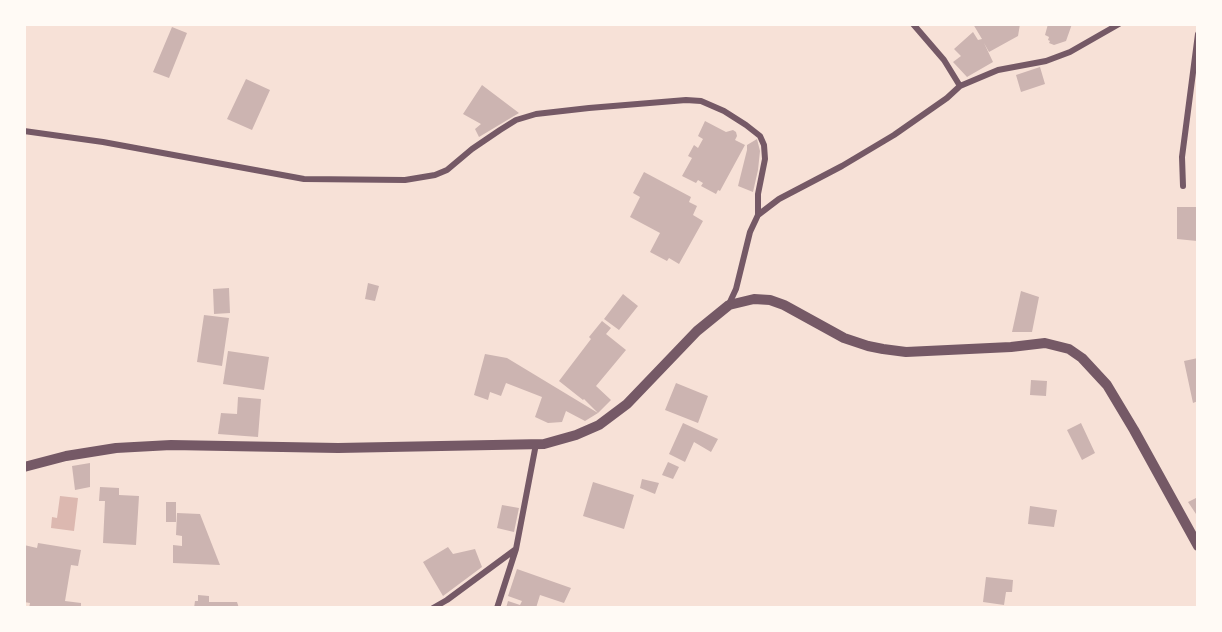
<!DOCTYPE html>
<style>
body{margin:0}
#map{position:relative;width:1222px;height:632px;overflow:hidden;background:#f7e1d7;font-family:Signika,sans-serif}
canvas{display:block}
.frame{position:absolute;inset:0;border:26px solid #fffaf5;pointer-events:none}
</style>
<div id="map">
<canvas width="1222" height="632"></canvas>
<div class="frame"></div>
</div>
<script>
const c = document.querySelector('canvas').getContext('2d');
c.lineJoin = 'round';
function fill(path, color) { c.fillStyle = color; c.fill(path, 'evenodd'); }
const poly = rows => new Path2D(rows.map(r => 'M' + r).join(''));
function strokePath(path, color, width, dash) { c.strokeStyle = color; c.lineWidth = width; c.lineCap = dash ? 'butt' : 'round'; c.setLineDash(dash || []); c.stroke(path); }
fill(poly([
 [60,496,78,498,74,531,51,528,52,517,57,518]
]), '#dcb8b0');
fill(poly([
 [973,24,1020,24,1018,36,989,52,984,43,993,62,967,77,953,62,961,56,954,49,973,32,978,40,982,39],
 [1048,24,1072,24,1066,41,1054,45,1049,43,1050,41,1048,40,1049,37,1045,35],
 [172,27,187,33,169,78,153,72],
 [1040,67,1045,84,1021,92,1016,75],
 [246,79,270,90,252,130,227,119],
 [482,85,519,113,479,137,475,129,481,124,463,114],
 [705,121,726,132,733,130,736,132,737,136,735,140,745,145,720,191,718,190,716,194,701,186,703,183,698,180,696,183,682,176,692,158,688,156,694,145,698,148,703,139,698,136],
 [757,139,760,151,758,170,753,192,738,186,747,150,747,145],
 [644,172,691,197,689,202,697,206,693,215,703,221,679,264,669,258,667,261,650,252,660,233,630,217,640,197,633,193],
 [1177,207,1198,207,1197,241,1177,239],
 [368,283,379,286,375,301,365,299],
 [229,288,230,313,214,314,213,289],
 [1021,291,1039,297,1032,332,1012,332],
 [623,294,638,306,619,330,604,319],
 [204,315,229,318,222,366,197,362],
 [602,321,611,328,606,334,626,350,596,386,611,400,598,413,584,399,583,400,559,381,591,339,589,337],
 [228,351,269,357,264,390,223,384],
 [485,354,507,358,598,413,585,421,566,411,562,422,548,423,535,417,542,397,506,383,501,396,490,392,488,400,474,395],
 [1198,358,1198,401,1193,403,1184,361],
 [1031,380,1047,381,1046,396,1030,395],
 [676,383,708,396,698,423,665,410],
 [238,397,261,399,258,437,218,434,221,413,237,414],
 [683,423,718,439,711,452,694,442,685,462,669,454],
 [1081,423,1095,453,1082,460,1067,430],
 [668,462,679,467,673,479,662,475],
 [90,463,90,487,75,490,72,466],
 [642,479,659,483,655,494,640,488],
 [593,482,634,495,624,529,583,516],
 [100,487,119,488,119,495,139,496,136,545,103,543,105,501,99,501],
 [1198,497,1198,517,1188,502],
 [166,502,176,502,176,522,166,522],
 [502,505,519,508,514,532,497,528],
 [1030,506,1057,510,1054,527,1028,524],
 [177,513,200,514,220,565,173,563,173,545,182,546,182,536,176,535],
 [38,543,81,550,78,566,71,565,65,601,81,603,81,608,29,608,30,603,24,602,24,545,37,548],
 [448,547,453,554,475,549,482,567,443,596,423,562],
 [517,569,571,588,564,603,540,595,536,608,506,608,508,601,520,605,522,601,508,596],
 [986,577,1013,580,1012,592,1006,592,1004,605,983,602],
 [198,595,209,596,209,602,237,602,239,608,194,608,195,601,198,601]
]), '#ccb4b1');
strokePath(poly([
 [913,24,944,60,960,86],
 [24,131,103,142,304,179,405,180,435,175,447,170,472,149,500,130,516,120,536,114,589,108,686,100,701,101,724,111,746,125,760,136,764,145,765,159,758,194,758,215],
 [1183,186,1182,157,1198,34],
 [729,304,736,289,750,232,758,215,779,199,842,166,894,135,947,98,960,86,998,70,1046,61,1070,52,1119,24],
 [433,608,447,600,516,549,536,444],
 [497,608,516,549]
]), '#755966', 6);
strokePath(poly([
 [24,467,66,456,116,448,171,445,338,448,544,444,576,435,599,425,627,404,697,331,729,305,754,299,770,300,784,305,844,338,868,346,883,349,906,352,1011,347,1045,343,1069,349,1082,358,1107,385,1134,430,1198,546]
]), '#755966', 10);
</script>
